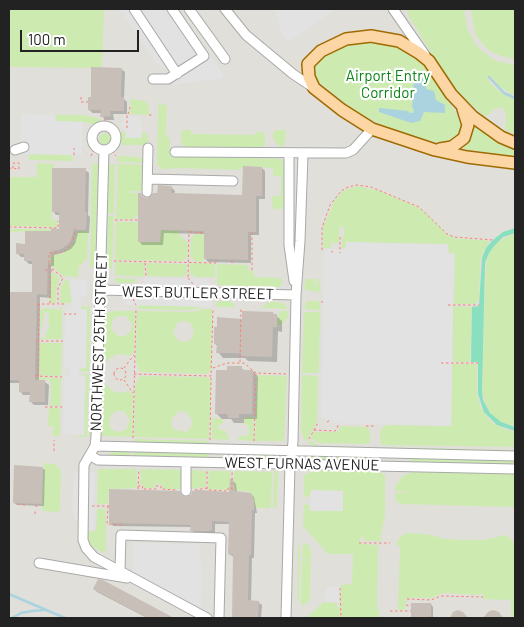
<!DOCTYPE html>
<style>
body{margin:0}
#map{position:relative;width:524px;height:627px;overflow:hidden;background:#f2efe9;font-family:Barlow,sans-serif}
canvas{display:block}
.frame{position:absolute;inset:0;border:10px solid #222;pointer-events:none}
.scale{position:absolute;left:20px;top:30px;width:119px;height:22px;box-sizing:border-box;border:2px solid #222;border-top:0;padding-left:6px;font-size:15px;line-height:18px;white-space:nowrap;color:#222;-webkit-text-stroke:4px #fff;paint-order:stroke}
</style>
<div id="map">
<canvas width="524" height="627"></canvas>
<div class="frame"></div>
<div class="scale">100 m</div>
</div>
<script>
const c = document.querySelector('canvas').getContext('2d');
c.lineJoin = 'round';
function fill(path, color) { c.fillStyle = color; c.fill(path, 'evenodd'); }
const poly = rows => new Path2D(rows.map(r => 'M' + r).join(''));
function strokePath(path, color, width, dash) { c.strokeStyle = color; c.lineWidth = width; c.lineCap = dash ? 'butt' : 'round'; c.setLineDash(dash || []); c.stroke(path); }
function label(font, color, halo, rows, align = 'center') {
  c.font = font + ' Barlow,sans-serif'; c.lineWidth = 4.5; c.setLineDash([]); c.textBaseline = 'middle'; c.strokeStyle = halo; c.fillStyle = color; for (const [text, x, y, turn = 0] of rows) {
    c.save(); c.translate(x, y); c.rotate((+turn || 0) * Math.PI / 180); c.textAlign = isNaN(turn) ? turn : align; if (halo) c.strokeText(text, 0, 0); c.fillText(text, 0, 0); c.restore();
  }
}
fill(poly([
 [9,9,515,9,515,618,9,618]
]), '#e1dfda');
fill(poly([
 [9,9,104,9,102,68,13,67,9,65],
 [407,9,464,9,467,28,476,45,483,52,496,61,515,65,515,96,499,86,491,76,488,76,489,82,500,92,515,100,515,134,505,130,506,115,503,108,496,108,485,117,460,94,436,61,415,26,409,17],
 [471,9,515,9,515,59,501,56,490,51,484,45,477,37,474,29],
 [361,40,396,45,415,56,423,63,462,122,461,133,454,141,446,143,425,140,383,126,352,109,315,79,312,74,314,64,335,47],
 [159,85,159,104,167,105,166,135,170,139,170,156,281,159,285,163,285,180,283,181,285,183,284,203,283,208,276,210,272,206,272,196,281,196,281,176,273,176,273,168,245,166,238,170,176,168,167,169,161,169,160,166,157,166],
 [130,99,145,101,149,106,149,115,129,114,131,109],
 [55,115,83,115,101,119,101,122,94,125,85,122,57,121],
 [476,127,492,137,515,147,515,157,464,149,464,146,468,140,473,128],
 [184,130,191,130,191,134,256,135,256,132,262,132,265,134,265,142,263,147,257,148,186,147,183,146,181,141,181,132],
 [276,130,286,130,285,142,282,148,276,143,273,137,273,133],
 [122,131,125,132,126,138,142,138,142,133,145,132,148,136,148,142,143,145,122,145,120,133],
 '99 139a6 6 0 1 1 12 0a6 6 0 1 1-12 0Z',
 [33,154,72,155,73,161,29,160,29,155],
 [118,156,138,157,143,159,145,163,117,162],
 [37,163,54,164,54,168,52,168,52,219,57,221,57,227,9,226,9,177,37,177],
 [92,164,98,164,98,165,95,268,91,268,90,266],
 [115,164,114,214,108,214,109,165],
 [118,164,145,165,144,191,130,191,130,193,138,193,138,216,135,216,135,219,116,219],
 [358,186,379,191,417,207,428,215,446,234,454,238,490,241,483,252,480,262,479,301,476,301,476,304,454,304,455,254,449,253,448,244,346,242,345,248,342,248,342,237,344,237,344,227,339,227,339,243,331,243,331,248,323,248,323,228,334,201,343,191],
 [108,216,114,216,112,269,107,268],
 [116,222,138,222,138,242,160,242,161,230,186,231,180,231,179,235,188,243,187,257,183,261,115,260],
 [9,229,51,229,51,231,9,232],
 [77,231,88,231,87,259,79,266,78,277,63,276,51,265,51,255,61,254,69,249,75,240],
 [195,234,204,234,204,262,195,261,190,257,191,238],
 [515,234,515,426,503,423,492,415,485,403,482,389,486,263,489,253,496,244,506,237],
 [115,262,144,263,144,277,115,275],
 [146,263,187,264,187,275,183,275,183,277,147,276],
 [190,263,215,264,215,277,194,277,194,275,190,275],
 [217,264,248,265,248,270,254,271,254,277,279,278,282,280,282,284,279,287,217,285],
 [53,272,60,278,56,290,56,303,50,303,51,273],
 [115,278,135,279,135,283,115,283],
 [69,279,72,303,60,303,61,286,64,281],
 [306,279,316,279,315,285,317,286,318,279,320,279,320,292,306,290,304,287],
 [217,301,230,301,234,304,234,307,216,307],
 [307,301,320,301,320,310,304,309],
 [273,302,284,303,288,309,262,308,267,303],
 [138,305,203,307,191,310,138,309],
 [90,306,89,372,81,371,79,371,80,369,86,368,87,309,82,309,81,307],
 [453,306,472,307,470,362,453,362],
 [60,307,62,307,62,339,40,339,40,337,45,338,47,331,50,326,48,322,49,314,45,311,40,333,40,310,45,308,60,310],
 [203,309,212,309,211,370,207,374,140,372,136,361,137,311,193,312],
 [185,321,191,324,194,330,191,340,184,342,177,340,173,331,178,322],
 [114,311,135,311,134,352,130,356,120,354,113,356,103,364,104,314],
 [118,316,126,316,132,324,131,331,125,336,118,336,111,329,113,319],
 [279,311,288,311,288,317,281,325,277,325],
 [304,312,320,312,319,373,302,373],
 [92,313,94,313,93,371,91,372],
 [39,343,62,343,61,376,39,375],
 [452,364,477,364,477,395,481,408,492,423,504,429,515,432,515,447,381,445,380,432,382,428,387,425,451,426],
 [89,374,87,436,80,437,78,437,79,435,84,435,86,376,79,375],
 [91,375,93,375,92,436,89,436],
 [257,375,287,376,284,441,255,441],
 [302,375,318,376,317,422,308,439,305,441,301,431],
 [140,376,207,377,211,381,209,439,134,437,135,387],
 [179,411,186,412,192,420,191,427,186,432,175,430,171,425,172,418],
 [39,377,61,378,60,406,50,406,51,391,50,381,48,379,45,380,39,380],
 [103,383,113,391,122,393,130,391,133,396,132,437,102,436],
 [117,411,124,411,130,420,126,430,119,432,112,430,109,424,111,414],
 [49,408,60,408,60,436,53,436,53,426,48,426],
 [245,417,254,417,253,441,237,440,241,436,249,435,249,426,243,424],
 [215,418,223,419,223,424,218,425,218,429,226,431,229,440,212,439,212,419],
 [341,426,367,427,370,432,370,443,364,444,319,443,311,438,314,432,337,432],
 [134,439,209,441,209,445,147,443,146,442,134,443],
 [310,440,319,446,366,447,359,448,318,447,307,443],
 [383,447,515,450,515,451,409,449,409,448,408,449,399,449],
 [113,451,131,451,131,457,111,456,109,454],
 [134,451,209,453,209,458,133,457],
 [256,454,272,455,276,457,273,460,255,459],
 [308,456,366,457,368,460,364,461,306,460,306,457],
 [412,457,515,459,515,465,414,463,410,460],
 [44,463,55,464,61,470,60,509,58,512,42,511],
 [98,469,137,469,137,488,109,489,108,504,97,504],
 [141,469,183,470,184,489,163,489,162,485,155,484,155,488,144,488,144,485,140,485],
 [277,469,278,471,277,507,273,508,274,472],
 [323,469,379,471,385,476,385,515,381,535,379,536,381,537,381,541,364,541,364,537,360,538,360,544,378,545,377,604,377,610,380,610,379,618,341,618,341,585,352,584,353,554,328,554,303,526,304,504,309,505,310,511,343,511,343,491,311,490,310,496,304,497,304,475,313,471],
 [189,470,206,471,206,487,188,489],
 [209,471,230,471,230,487,227,487,227,490,208,489],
 [234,471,272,472,271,508,255,508,254,499,251,492,233,490],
 [413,472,515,473,515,507,400,504,396,500,395,493,412,492,395,491,396,485,403,476],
 [97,509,106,509,106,550,103,553,91,546,87,537,89,531,96,531],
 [407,533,426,534,445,539,464,540,485,540,505,535,509,537,515,544,515,618,511,618,511,600,483,599,483,595,481,593,478,595,444,593,431,598,406,598,405,610,398,610,400,546,396,545,400,537],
 [303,542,309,545,311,553,310,597,308,602,303,606,302,605,301,602,302,560,305,562,306,559,304,558,302,559],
 [300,543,300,548,299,604,297,597,298,548],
 [324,602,337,603,337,607,339,607,340,618,306,618]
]), '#cdebb0');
fill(poly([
 [515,228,515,233,503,237,494,246,489,253,485,263,482,390,483,400,490,413,501,422,515,427,515,431,497,425,484,412,478,394,478,362,471,362,472,307,479,306,482,258,486,248,494,239,503,232]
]), '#88e0be');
fill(poly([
 [119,9,178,9,223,73,223,78,174,85,167,69,160,68],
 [274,9,336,9,288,42,280,31,277,14],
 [21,114,55,115,55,121,83,122,82,155,21,154],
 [123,116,141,117,142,138,125,138,126,132,120,124,123,121],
 [346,242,448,245,448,254,454,254,451,426,327,423,327,419,321,418,324,249,346,249],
 [144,278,206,279,212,285,212,307,125,305,118,291,143,291],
 [69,279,87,280,87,295,81,298,80,307,81,309,87,309,86,368,81,368,79,370,79,375,85,376,84,435,63,434,64,375,69,376,70,374,70,368,64,368,65,309,70,309,72,307],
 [74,472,95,472,94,531,88,530,79,523,78,520,75,520,72,508],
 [311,490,343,491,343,511,310,511],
 [134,543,200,544,200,557,202,567,201,607,194,607,189,602,176,597,133,573],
 [326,587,339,587,339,602,326,602]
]), '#e2e2e2');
fill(poly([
 [414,77,422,78,425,80,426,89,434,91,436,100,445,105,445,113,424,112,420,121,411,123,379,112,379,108,408,111,410,113,413,113,414,110,412,107]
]), '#aad3df');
fill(poly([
 [121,69,125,72,124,99,127,102,127,114,113,114,114,120,105,120,102,116,102,113,93,113,89,110,92,98],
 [262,168,265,171,265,199,259,199,259,235,251,235,251,263,208,262,205,258,206,234,164,233,163,245,142,245,139,241,140,194,145,199,159,194,171,187,175,191,174,195,244,197],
 [85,170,89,173,88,215,90,217,89,233,78,233,75,244,71,249,65,252,54,255,54,266,51,266,51,298,40,297,39,381,45,382,49,385,48,405,34,405,31,402,31,395,23,395,20,391,20,383,9,383,9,293,33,294,34,264,29,264,26,261,26,257,21,257,17,253,26,245,60,230,61,215,56,215,53,211],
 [273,313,282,321,282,332,278,331,277,362,248,361,245,358,223,358,218,352,218,346,215,344,243,320],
 [241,368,245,371,253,371,258,377,257,419,244,419,244,423,234,423,231,419,222,419,216,413,228,371],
 [42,468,45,470,44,506,17,505,14,503],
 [232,480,236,484,237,493,251,494,254,497,257,513,255,513,254,558,252,558,251,602,258,602,262,605,261,618,233,618,234,557,229,554,230,524,215,524,215,533,213,534,195,534,192,530,192,527,113,526,110,522,179,492,184,498,230,494],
 [103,581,172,618,147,618,97,592,94,589],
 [412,604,431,604,433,607,433,618,412,618]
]), '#0003');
strokePath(poly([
 [489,77,504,93,515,98],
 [9,594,65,618],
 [12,618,21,613,32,611,44,610]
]), '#aad3df', 2.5);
fill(poly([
 [91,67,122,68,121,97,124,97,124,111,110,111,111,116,100,117,101,110,88,110,88,97,91,97],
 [243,166,262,167,262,196,256,196,256,232,248,232,248,260,204,259,204,231,161,230,160,242,138,242,138,193,141,193,143,197,147,198,150,197,153,193,157,193,158,185,172,186,171,193,242,195],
 [52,168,86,168,85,212,87,212,86,230,74,230,71,240,67,245,61,249,51,252,51,263,48,263,47,295,37,294,35,380,45,380,45,402,29,402,30,392,19,392,19,380,9,380,9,292,32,292,32,261,24,261,24,254,16,254,16,243,25,244,25,231,51,231,51,228,59,229,59,212,52,212],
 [242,311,273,312,273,314,277,314,277,327,273,327,272,357,241,356,241,353,216,353,217,344,214,344,214,327,217,327,217,317,242,319],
 [227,366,242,366,242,370,253,370,252,414,239,414,239,418,228,418,227,414,215,414,216,370,227,370],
 [14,465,43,467,42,504,13,503],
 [230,479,233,479,235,491,251,493,254,500,254,510,252,510,251,555,249,555,248,600,259,601,258,618,232,618,233,554,228,554,229,522,212,521,212,530,209,531,190,531,191,525,109,523,109,489,180,491,182,496,186,497,191,495,192,491,200,490,229,492],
 [98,579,103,580,174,618,148,618,93,589],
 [411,603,431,603,431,618,411,618],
 [458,610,463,612,468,618,450,618,453,612],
 [493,610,499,612,503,618,483,618,488,612]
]), '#c7bfb8');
const minor = poly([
 [134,9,177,74],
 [189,9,225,59],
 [225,9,246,35,293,74,314,88],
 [393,9,425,55],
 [153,79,168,79,204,56,172,9],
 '92 138a12 12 0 1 1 24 0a12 12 0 1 1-24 0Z',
 [15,150,24,147],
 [104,150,96,437,95,446,84,465,83,540,86,548,94,557,207,618],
 [175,152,346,153,353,150,372,129],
 [289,154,289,245,294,281],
 [148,179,233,181],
 [147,192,148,148],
 [101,290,296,295],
 [95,446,515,456],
 [91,456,98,460,515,469],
 [186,491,186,462],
 [39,563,127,578],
 [120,571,121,535,221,538,219,618],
 [286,618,290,465,293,442,296,295,300,241,303,154]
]);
const major = poly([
 [515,143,501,137,473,117,451,94,429,61,419,53,399,41,371,36,346,39,321,51,308,64,309,77,314,88,342,110,372,129,435,150,467,157,515,163],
 [440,149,452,147,464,138,468,125,463,109]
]);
strokePath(minor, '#a9a9a9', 11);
strokePath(major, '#a06b00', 14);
strokePath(poly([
 [81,97,81,102,88,102],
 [128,114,130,109,129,105],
 [149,115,153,115],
 [105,126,105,117],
 [127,128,127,115],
 [112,151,116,156],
 [74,155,74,148],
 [91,156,95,148],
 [9,168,19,169,19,163,13,163,13,168],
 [115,220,138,220],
 [9,227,59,228],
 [58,227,58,221],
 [190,232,204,233],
 [340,237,340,253],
 [322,250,322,228,330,205,341,191,348,187,357,185,371,187,419,207,447,234,454,237,493,240],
 [331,251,334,253],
 [114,261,216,263,216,259],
 [145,263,146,277],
 [232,263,232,259],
 [45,270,53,270,50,273,50,304],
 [252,270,252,232],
 [188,277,189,231],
 [188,278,193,284],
 [133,299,136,305],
 [321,302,323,302],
 [37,304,56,304],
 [64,304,58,304,58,288,63,278,49,266,49,253,60,253,68,248,73,242,75,229],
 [448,305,479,305],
 [64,314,76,314],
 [36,341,63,341],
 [240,362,241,309],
 [441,363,478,363],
 '114 374a6 6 0 1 1 12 0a6 6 0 1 1-12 0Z',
 [124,368,134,355],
 [213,368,227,363,244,363,256,373,287,374],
 [134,374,211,376,213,308],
 [35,376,62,377],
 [38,376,39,304],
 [124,380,133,393],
 [45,407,62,407],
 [327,422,331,420],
 [366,426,375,426],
 [314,430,335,431,337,429,338,425],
 [133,438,136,309],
 [309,439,318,423],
 [210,440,211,376],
 [254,441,256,373],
 [54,451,54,440],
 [138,486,143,486,142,489,156,489,156,486,161,486,161,489,176,490],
 [138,489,139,469],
 [207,489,207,470],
 [195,490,207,488],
 [209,490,228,491,228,488,232,488],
 [232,490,232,471],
 [18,504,25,505],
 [35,506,40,506],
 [92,506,109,506],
 [108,506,107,524,122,525,122,523],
 [35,514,35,511],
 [359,543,390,543],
 [340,588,341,618],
 [407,599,431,600,441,596,483,597],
 [406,605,411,606],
 [390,611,411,611]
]), '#fa8072', 1, [2.5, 2.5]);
strokePath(minor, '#fff', 9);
strokePath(major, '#fcd6a4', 11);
label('15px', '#0c8416', '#fff', [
 ["Airport Entry",388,76],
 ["Corridor",388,93]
]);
label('15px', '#222', '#fff', [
 ["WEST BUTLER STREET",198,293,1],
 ["NORTHWEST 25TH STREET",99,342,-88],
 ["WEST FURNAS AVENUE",302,464,1]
]);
</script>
